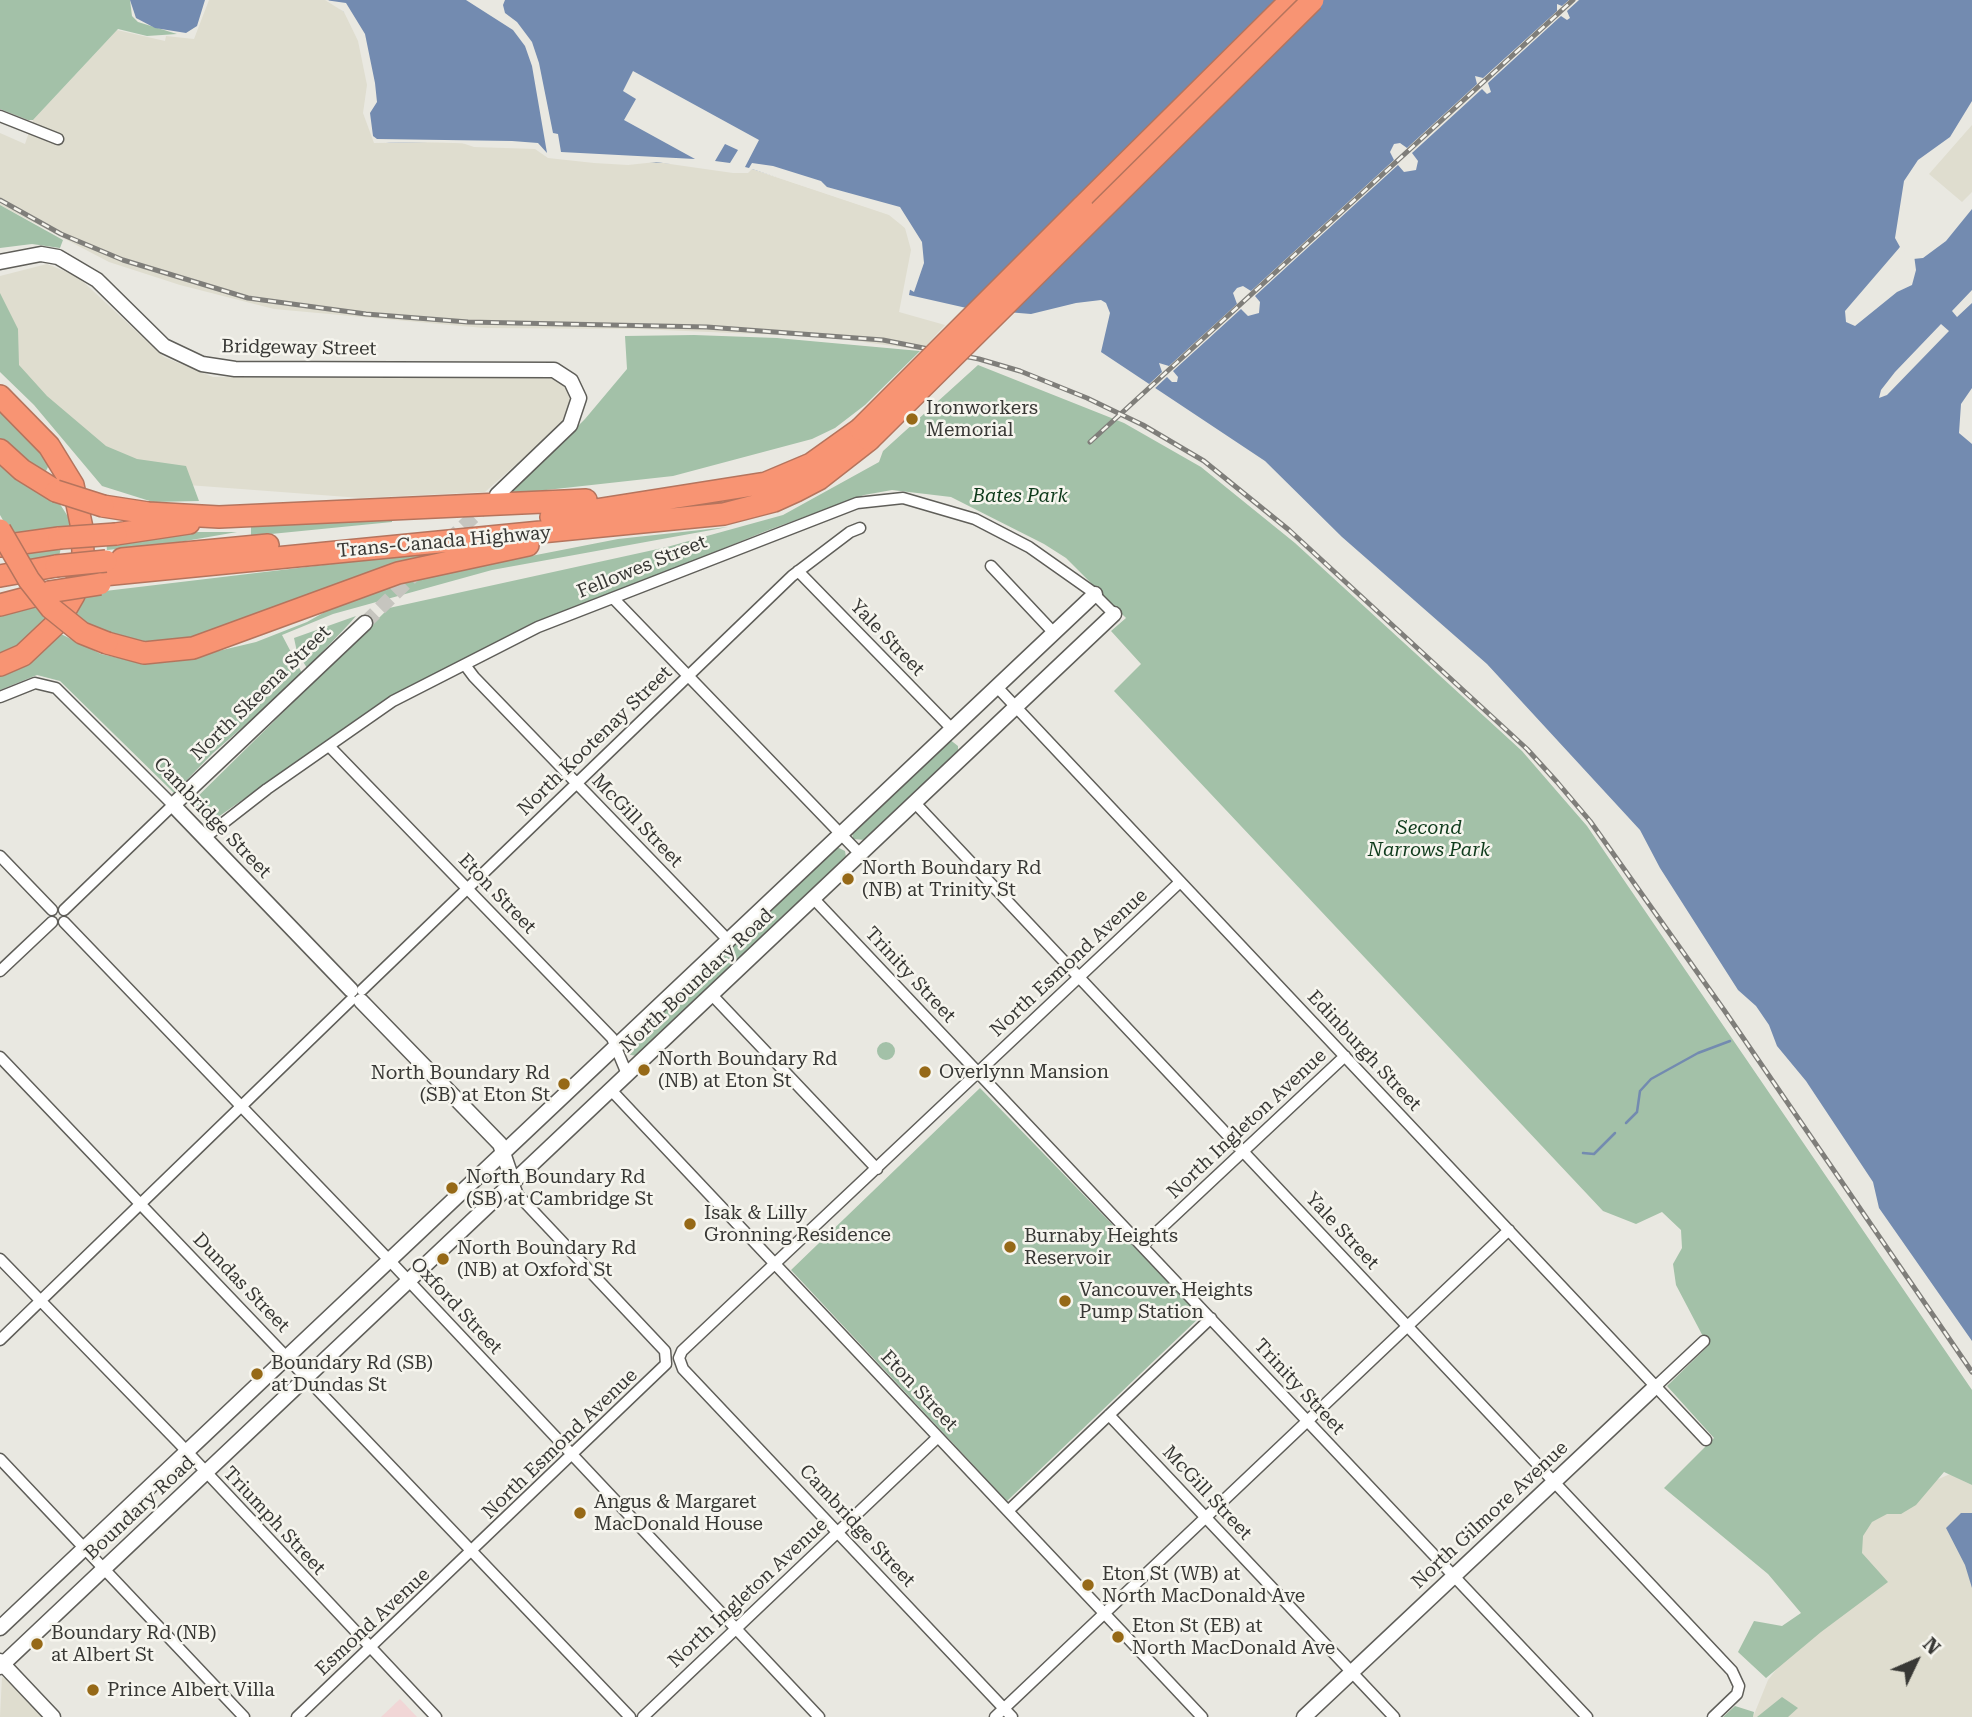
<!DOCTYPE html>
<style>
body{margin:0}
#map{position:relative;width:1972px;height:1717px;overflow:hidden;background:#e9e8e1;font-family:"Roboto Serif",serif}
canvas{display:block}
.north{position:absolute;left:1881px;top:1626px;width:70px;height:70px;-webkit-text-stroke:5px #f6f5ee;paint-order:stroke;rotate:46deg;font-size:19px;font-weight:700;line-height:28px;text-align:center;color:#383835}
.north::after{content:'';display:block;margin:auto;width:24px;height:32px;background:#383835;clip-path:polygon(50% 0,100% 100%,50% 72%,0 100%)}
</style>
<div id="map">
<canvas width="1972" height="1717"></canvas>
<div class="north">N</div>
</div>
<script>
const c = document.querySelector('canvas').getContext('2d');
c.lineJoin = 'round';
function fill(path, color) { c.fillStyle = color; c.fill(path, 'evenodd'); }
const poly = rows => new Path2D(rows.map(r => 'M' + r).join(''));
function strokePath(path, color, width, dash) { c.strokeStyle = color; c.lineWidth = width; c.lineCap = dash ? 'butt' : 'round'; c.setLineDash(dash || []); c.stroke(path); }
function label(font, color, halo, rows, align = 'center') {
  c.font = font + ' "Roboto Serif",serif'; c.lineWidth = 5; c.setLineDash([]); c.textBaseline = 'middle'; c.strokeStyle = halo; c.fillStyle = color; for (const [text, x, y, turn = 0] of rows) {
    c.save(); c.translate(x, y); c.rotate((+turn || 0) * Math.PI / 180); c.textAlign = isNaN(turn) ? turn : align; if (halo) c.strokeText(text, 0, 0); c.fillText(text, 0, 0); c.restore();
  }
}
fill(poly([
 [209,0,328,0,342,9,353,26,400,141,535,146,752,169,889,215,905,228,911,250,899,312,945,325,922,350,827,337,638,329,484,328,274,309,180,285,109,262,0,205,0,133,25,144,33,120,117,30,165,41,166,36,194,39],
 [1972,125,1972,192,1962,202,1929,174],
 [47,264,77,276,164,357,213,377,547,374,568,389,571,405,564,422,485,492,361,498,121,480,0,361,0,276],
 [1950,1474,1972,1485,1972,1717,1753,1717,1768,1680,1789,1653,1837,1553,1884,1503],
 [2,1677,8,1680,43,1717,0,1717]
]), '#dfddcf');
fill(poly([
 [400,1699,417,1717,381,1717]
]), '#f1d6d6');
fill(poly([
 [0,0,130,0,132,16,138,22,177,34,147,36,118,29,33,120,28,120,0,109],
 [0,205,63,240,60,248,32,244,0,248],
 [0,293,18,329,19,365,47,396,106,446,137,459,186,466,199,501,153,502,102,486,34,405,0,372],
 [694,335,777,338,920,351,865,405,835,428,812,439,673,476,510,494,585,419,627,369,625,336],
 [978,365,1124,423,1201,467,1295,543,1522,751,1587,826,1972,1390,1972,1485,1944,1472,1916,1505,1901,1514,1887,1514,1872,1522,1863,1536,1862,1553,1888,1582,1821,1632,1766,1678,1738,1652,1754,1621,1782,1626,1801,1613,1768,1574,1664,1488,1714,1438,1667,1386,1708,1346,1676,1285,1673,1264,1682,1248,1681,1230,1662,1212,1636,1224,1603,1211,1114,691,1141,664,1111,631,1126,618,1066,558,1044,544,951,497,892,490,864,495,766,531,514,634,387,698,211,822,204,821,189,805,389,608,667,547,783,515,879,462,883,451],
 [0,402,52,459,44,475,0,438],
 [0,461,58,501,74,526,11,534,0,515],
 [392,519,392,522,251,536,251,527],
 [728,527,492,570,333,614,282,635,303,675,213,753,174,793,60,681,37,675,0,690,0,671,59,633,101,654,141,663,172,662,256,642,307,622,346,600,426,575,507,556,531,556,618,539],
 [198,532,237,532,174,543,107,550,106,540],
 [62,544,59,556,26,560,20,549],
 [466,548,198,638,147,644,97,630,72,615,80,594],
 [33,602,51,621,0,659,0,615],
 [356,616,349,624,307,668,297,652,294,638],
 [949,739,958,746,958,752,865,840,853,839,852,831],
 [837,847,845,851,846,857,636,1056,627,1054,625,1045],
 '877 1051a9 9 0 1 1 18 0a9 9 0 1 1-18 0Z',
 [980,1088,1201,1316,1007,1501,791,1270],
 [1782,1697,1798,1708,1788,1717,1757,1717],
 [1735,1706,1754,1712,1753,1717,1723,1717]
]), '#a3c1a8');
fill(poly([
 [130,0,205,0,197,26,186,33,155,28,136,18],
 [328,0,1972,0,1972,101,1950,137,1918,160,1904,181,1895,238,1900,247,1888,278,1888,290,1908,281,1913,259,1923,258,1946,241,1972,209,1972,290,1952,311,1957,317,1972,303,1972,388,1961,404,1959,433,1972,444,1972,1341,1879,1208,1873,1182,1806,1081,1777,1046,1769,1025,1756,1006,1738,990,1660,868,1640,830,1487,664,1342,537,1265,461,1101,352,1110,313,1106,303,1101,300,1076,303,1031,314,971,309,909,295,915,263,915,241,906,223,890,211,752,169,546,155,537,147,466,141,389,143,373,138,367,114,369,85,360,44,347,14],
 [1961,1513,1972,1513,1972,1588,1965,1565,1946,1528]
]), '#738bb0');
fill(poly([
 [325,0,346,3,365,34,375,83,377,102,370,113,373,136,377,139,512,141,538,143,547,153,532,66,525,46,513,30,466,0,505,0,503,5,505,13,517,22,532,42,539,63,553,133,558,134,561,152,695,159,624,120,636,99,623,91,633,71,759,140,745,167,749,168,752,163,773,166,821,181,827,187,900,207,922,242,924,263,914,292,909,289,912,243,906,229,894,216,752,169,748,173,733,173,656,162,628,165,594,163,548,158,535,149,474,147,459,142,374,143,363,113,367,85,358,41,344,12],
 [725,144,738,150,730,163,715,161],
 [1569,0,1579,0,1567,11,1570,18,1567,20,1561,16,1488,83,1491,92,1487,94,1482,89,1412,153,1418,161,1416,170,1404,172,1398,165,1255,296,1260,302,1259,313,1248,316,1241,309,1173,371,1178,377,1177,382,1172,382,1167,377,1152,391,1146,387,1162,372,1159,363,1169,366,1237,304,1233,293,1237,288,1243,286,1251,291,1394,160,1390,152,1394,144,1400,143,1407,148,1477,84,1475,76,1483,78,1557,11,1557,4,1562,6],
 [1900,247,1904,248,1905,254,1888,285,1908,277,1910,258,1914,255,1916,270,1912,285,1897,292,1855,326,1846,322,1845,311],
 [1941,324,1949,331,1887,395,1879,398,1881,390,1895,372]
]), '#e9e8e1');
strokePath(poly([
 [1626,1123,1637,1112,1640,1091,1651,1079,1698,1053,1730,1041],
 [1583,1153,1594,1154,1615,1133]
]), '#738bb0', 2.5);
strokePath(poly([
 [448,541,487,504],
 [365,623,419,570]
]), '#c6c5bf', 14, [14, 7]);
const minor = poly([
 [0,116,58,139],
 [991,566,1054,633],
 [798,571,952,729],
 [614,599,860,854],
 [465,665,474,677,728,940],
 [997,687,1706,1440],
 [0,697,35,683,56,688,173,805,64,910],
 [329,746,612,1038,627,1074],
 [915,803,1732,1671,1739,1686,1737,1694,1713,1717],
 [204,838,267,789,393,701,538,627,857,503,903,498,975,519,1029,547,1090,590,1114,614],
 [0,856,52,910],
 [813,898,1587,1717],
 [64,922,390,1261,819,1717],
 [0,971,52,922],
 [362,990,792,576,850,532,860,528],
 [711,994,877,1169],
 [0,1057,630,1717],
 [611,1090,1202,1717],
 [1142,1246,1345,1056],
 [0,1259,178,1442,436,1717],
 [0,1340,351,1000],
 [1656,1386,1704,1341],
 [1109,1415,1394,1717],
 [0,1459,244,1717],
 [1008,1511,1211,1318],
 [297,1717,666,1364,665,1351,518,1195,513,1182],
 [643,1717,938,1437],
 [995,1717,1509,1230],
 [1012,1717,683,1369,679,1358,682,1351,1180,882]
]);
const tertiary = poly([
 [0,262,41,254,58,257,97,280,164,346,202,364,235,369,554,370,571,381,579,398,570,425,497,495],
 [351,990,173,805,365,623],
 [361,1001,500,1144,513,1182],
 [0,1628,1095,594],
 [0,1661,53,1717],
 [0,1667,1114,614],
 [1304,1717,1656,1386]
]);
const motorway = poly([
 [1082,207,1291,0],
 [0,396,49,446,73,485,82,528,83,553,74,595,59,621,23,655,0,665],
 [0,450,22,470,56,491],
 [103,506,148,513,219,517,586,500],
 [551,517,766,483,811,464,860,429],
 [116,534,189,523],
 [0,546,59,538],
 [122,559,268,545],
 [103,575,724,514,774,501,796,491,819,479,869,440],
 [0,576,56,566],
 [0,605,49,592],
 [107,643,144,653,193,648,398,573,528,545]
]);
strokePath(minor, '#5f5e59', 13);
strokePath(tertiary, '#5f5e59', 17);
strokePath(motorway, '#b5745d', 24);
strokePath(minor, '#fff', 10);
strokePath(tertiary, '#fff', 14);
strokePath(motorway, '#f89473', 21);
const rail = poly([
 [0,200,61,234,123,260,248,298,366,314,468,322,707,327,883,340,979,359,1020,371,1087,398,1143,425,1204,461,1289,530,1527,749,1557,782,1590,821,1724,1010,1972,1372],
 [1090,442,1573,0]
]);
strokePath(rail, '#7f7e7a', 5);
strokePath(rail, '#f6f5ee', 2.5, [8]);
const motorwayBridge = poly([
 [860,429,1082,207],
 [869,440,1313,0],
 [56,491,103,506],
 [0,530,29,580,51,608,82,633,107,643],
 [59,538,116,534],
 [56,566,106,561],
 [49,592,100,584]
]);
strokePath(motorwayBridge, '#b5745d', 24, []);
strokePath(motorwayBridge, '#f89473', 21);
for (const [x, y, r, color] of [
 [912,419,7,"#966917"],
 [848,879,7,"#966917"],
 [644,1070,7,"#966917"],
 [925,1072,7,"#966917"],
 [564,1084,7,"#966917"],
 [452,1188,7,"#966917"],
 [690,1224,7,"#966917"],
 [1010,1247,7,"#966917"],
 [443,1259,7,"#966917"],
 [1065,1301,7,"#966917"],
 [257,1374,7,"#966917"],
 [580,1513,7,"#966917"],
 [1088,1585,7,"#966917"],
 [1118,1637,7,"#966917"],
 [37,1644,7,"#966917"],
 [93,1690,7,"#966917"]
]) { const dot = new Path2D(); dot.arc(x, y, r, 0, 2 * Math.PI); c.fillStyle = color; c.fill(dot); strokePath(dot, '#f6f5ee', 2.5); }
label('19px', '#383835', '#f6f5ee', [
 ["Bridgeway Street",299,348,1],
 ["Trans-Canada Highway",444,542,-5],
 ["Fellowes Street",642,567,-22],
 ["Yale Street",887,638,46],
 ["North Skeena Street",261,693,-44],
 ["North Kootenay Street",595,741,-44],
 ["Cambridge Street",212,818,46],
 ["McGill Street",637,821,46],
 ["Eton Street",497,894,46],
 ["North Esmond Avenue",1069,963,-43],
 ["Trinity Street",910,975,47],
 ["North Boundary Road",697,981,-43],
 ["Edinburgh Street",1364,1051,47],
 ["North Ingleton Avenue",1247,1124,-43],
 ["Yale Street",1342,1231,47],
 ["Dundas Street",241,1283,46],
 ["Oxford Street",456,1306,47],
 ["Trinity Street",1299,1387,47],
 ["Eton Street",919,1391,47],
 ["North Esmond Avenue",560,1444,-44],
 ["McGill Street",1207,1493,47],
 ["Boundary Road",140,1508,-43],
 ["North Gilmore Avenue",1490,1515,-43],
 ["Triumph Street",274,1521,47],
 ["Cambridge Street",857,1526,47],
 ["North Ingleton Avenue",748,1593,-43],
 ["Esmond Avenue",373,1622,-43]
]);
label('19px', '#383835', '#f6f5ee', [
 ["Ironworkers",926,408],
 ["Memorial",926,430],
 ["North Boundary Rd",862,868],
 ["(NB) at Trinity St",862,890],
 ["North Boundary Rd",658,1059],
 ["(NB) at Eton St",658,1081],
 ["Overlynn Mansion",939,1072],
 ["North Boundary Rd",550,1073,"right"],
 ["(SB) at Eton St",550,1095,"right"],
 ["North Boundary Rd",466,1177],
 ["(SB) at Cambridge St",466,1199],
 ["Isak & Lilly",704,1213],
 ["Gronning Residence",704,1235],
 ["Burnaby Heights",1024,1236],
 ["Reservoir",1024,1258],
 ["North Boundary Rd",457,1248],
 ["(NB) at Oxford St",457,1270],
 ["Vancouver Heights",1079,1290],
 ["Pump Station",1079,1312],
 ["Boundary Rd (SB)",271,1363],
 ["at Dundas St",271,1385],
 ["Angus & Margaret",594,1502],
 ["MacDonald House",594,1524],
 ["Eton St (WB) at",1102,1574],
 ["North MacDonald Ave",1102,1596],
 ["Eton St (EB) at",1132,1626],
 ["North MacDonald Ave",1132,1648],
 ["Boundary Rd (NB)",51,1633],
 ["at Albert St",51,1655],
 ["Prince Albert Villa",107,1690]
], 'left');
label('italic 19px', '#0f3b1c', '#f6f5ee', [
 ["Bates Park",1020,496],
 ["Second",1429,828],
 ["Narrows Park",1429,850]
]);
</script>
